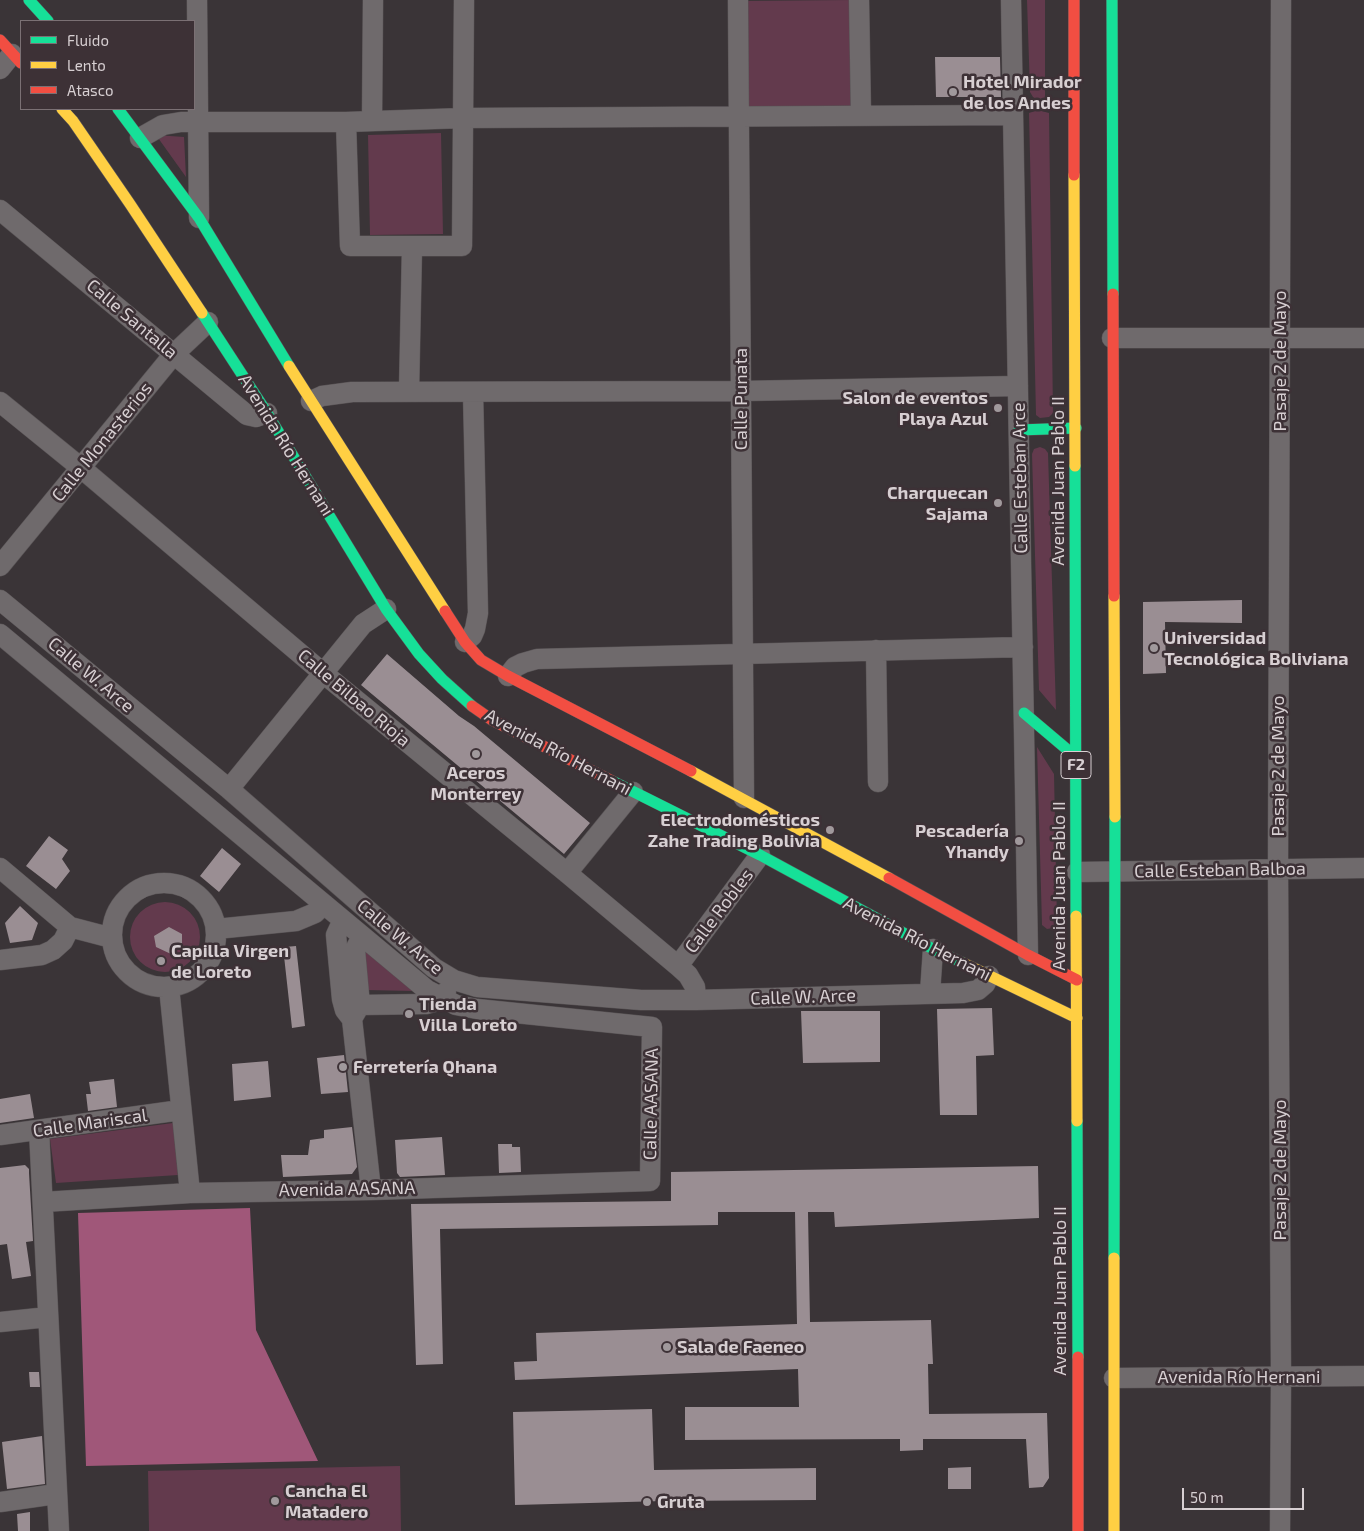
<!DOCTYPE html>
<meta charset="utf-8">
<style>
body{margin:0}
#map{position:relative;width:1364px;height:1531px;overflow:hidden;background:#3a3437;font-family:"Exo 2",sans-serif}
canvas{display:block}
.legend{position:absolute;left:20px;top:20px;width:175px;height:90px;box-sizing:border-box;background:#3d3136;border:1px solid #7b7074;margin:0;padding:6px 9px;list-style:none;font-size:15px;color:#d7cfd2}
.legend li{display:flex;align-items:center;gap:10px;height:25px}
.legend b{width:25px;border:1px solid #7b7074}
.scale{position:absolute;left:1182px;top:1488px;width:122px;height:22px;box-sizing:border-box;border:2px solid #d7cfd2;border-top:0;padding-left:6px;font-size:15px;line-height:18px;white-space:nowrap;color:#d7cfd2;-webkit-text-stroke:4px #3d3136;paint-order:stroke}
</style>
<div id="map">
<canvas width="1364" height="1531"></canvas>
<ul class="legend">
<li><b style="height:6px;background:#16e098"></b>Fluido</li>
<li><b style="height:6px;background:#ffcf43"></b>Lento</li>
<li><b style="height:6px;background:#f24e42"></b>Atasco</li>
</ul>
<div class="scale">50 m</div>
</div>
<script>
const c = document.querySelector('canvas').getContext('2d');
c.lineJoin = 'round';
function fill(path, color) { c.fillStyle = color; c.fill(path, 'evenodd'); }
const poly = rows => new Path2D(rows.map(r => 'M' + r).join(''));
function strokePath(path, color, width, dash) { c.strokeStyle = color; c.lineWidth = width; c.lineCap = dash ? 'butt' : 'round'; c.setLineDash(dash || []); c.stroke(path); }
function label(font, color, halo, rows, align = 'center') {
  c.font = font + ' "Exo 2",sans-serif'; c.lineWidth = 5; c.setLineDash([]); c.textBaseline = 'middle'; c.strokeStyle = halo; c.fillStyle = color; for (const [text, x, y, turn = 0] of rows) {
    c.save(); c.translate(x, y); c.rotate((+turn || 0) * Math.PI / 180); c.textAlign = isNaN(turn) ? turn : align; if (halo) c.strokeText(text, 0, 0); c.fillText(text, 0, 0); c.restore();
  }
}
fill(poly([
 [852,0,853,110,741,111,740,1],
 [1027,0,1045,0,1045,99,1037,100,1033,97,1030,92],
 [1038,110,1049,113,1053,413,1049,417,1040,418,1036,415,1029,113],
 [441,133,443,234,370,235,368,135],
 [156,135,184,137,186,177],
 [1040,447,1045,449,1048,453,1056,710,1039,690,1032,454,1034,449],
 [1037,747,1054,774,1057,922,1053,928,1047,929,1042,925],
 '130 937a35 35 0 1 1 70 0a35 35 0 1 1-70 0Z',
 [361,948,414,991,365,990],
 [173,1123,178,1175,56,1183,50,1139],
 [400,1466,401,1531,149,1531,148,1471]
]), '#633a4d');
fill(poly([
 [250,1208,256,1330,318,1461,86,1466,78,1213]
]), '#a05779');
fill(poly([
 [935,57,1000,57,1001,97,936,97],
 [1242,600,1242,623,1165,622,1166,673,1143,674,1143,602],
 [387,654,459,716,474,726,590,823,564,854,361,685],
 [49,836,68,850,62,859,70,871,56,889,26,866],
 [222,848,241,864,219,892,200,876],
 [20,906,38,923,32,940,10,943,5,923],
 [169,927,182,934,182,946,171,954,156,947,154,936],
 [296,946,305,1026,292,1028,284,956,286,956,285,947],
 [992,1008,994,1055,976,1056,977,1115,940,1115,937,1009],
 [801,1011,880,1011,880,1062,803,1063],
 [344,1055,348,1092,321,1094,317,1058],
 [268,1061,271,1097,234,1101,232,1064],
 [114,1079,117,1107,88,1111,86,1094,91,1094,89,1082],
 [30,1094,34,1118,0,1123,0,1099],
 [352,1127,357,1167,352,1174,283,1177,281,1155,308,1155,310,1140,324,1138,324,1130],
 [442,1137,445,1175,400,1177,397,1173,395,1140],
 [498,1144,512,1144,512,1147,520,1147,521,1172,499,1173],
 [25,1165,29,1169,29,1173,33,1241,26,1242,31,1276,12,1279,7,1244,0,1245,0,1168],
 [1038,1166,1039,1218,835,1227,834,1212,808,1212,810,1322,931,1320,933,1364,928,1364,929,1414,1047,1413,1049,1478,1043,1487,1029,1488,1026,1439,923,1439,923,1450,900,1451,900,1439,685,1440,685,1407,799,1407,798,1369,515,1380,514,1362,537,1361,536,1333,797,1324,795,1212,718,1212,718,1225,440,1229,443,1364,416,1365,411,1204,671,1201,671,1172],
 [29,1372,39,1372,40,1387,30,1387],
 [652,1409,654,1470,816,1468,816,1500,664,1501,515,1505,513,1412],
 [42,1436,45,1484,7,1489,2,1442],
 [971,1467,971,1489,948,1489,948,1468],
 [30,1512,30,1531,18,1531,17,1514]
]), '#9a8e93');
const street = poly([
 [197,0,199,218],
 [738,0,744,798],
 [859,0,861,116],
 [1011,0,1028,955],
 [0,69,12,54],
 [372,121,373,0],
 [346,122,350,246,462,246,464,0],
 [140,138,163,125,181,122,346,122,464,118,1013,115],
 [0,210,247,415,256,417,267,413],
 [1112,338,1364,338],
 [409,392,412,247],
 [311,401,322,396,352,392,741,391,1018,386],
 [0,402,80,467,323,673,567,873,678,966,688,975,695,987,696,1000],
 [0,566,174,354,208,322],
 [0,600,229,789,434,968,454,980,477,987,641,1000,696,1000,963,993,978,990,985,984,989,976],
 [0,634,427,990,456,1005,477,1009,652,1027,650,1181,371,1190,190,1193,43,1202],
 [465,642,472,636,475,629,478,613,473,392],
 [876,650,878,782],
 [508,676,515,667,523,663,537,659,1023,647],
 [229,789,363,624,386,609],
 [0,868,70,927,112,938],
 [1077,872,1364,868],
 [567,873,633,792],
 '112 935a52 52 0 1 1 104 0a52 52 0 1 1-104 0Z',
 [343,920,336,935,342,999,345,1010,352,1019,371,1190],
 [216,929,296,921,315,913,324,904],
 [0,960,42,955,53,950,63,941,70,927],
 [678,966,760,855],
 [169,987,190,1193],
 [930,993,933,949],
 [360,1005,426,1004,437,1001,446,992],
 [353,1017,360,1005,355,950,362,936],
 [39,1130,59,1531],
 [0,1135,181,1110],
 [0,1322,48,1317],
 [1114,1378,1364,1376],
 [0,1502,56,1494],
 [1280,1531,1281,1377,1278,869,1281,0]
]);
const fast = poly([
 [29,0,48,21],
 [1112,0,1113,294],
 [118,109,199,218,289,366],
 [202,313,267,413,386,609,419,654,442,679,472,706],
 [1019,430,1076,428],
 [1075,466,1076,916],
 [1024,713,1076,757],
 [612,781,760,855,933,949,963,963],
 [1077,1121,1078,1357],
 [1114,1258,1115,817]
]);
const slow = poly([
 [62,109,73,121,130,204,202,313],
 [1074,175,1075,466],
 [289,366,445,611],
 [1114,596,1115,817],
 [691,771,889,878],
 [1076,916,1077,1121],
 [963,963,1077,1018],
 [1114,1531,1114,1258]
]);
const jam = poly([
 [1074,0,1074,175],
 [0,40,21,63],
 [1113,294,1114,596],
 [445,611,465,642,481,660,508,676,691,771],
 [472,706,492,720,612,781],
 [889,878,1028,955,1077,980],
 [1078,1357,1078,1531]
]);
strokePath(street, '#585355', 21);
strokePath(fast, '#585355', 12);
strokePath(slow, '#585355', 12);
strokePath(jam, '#585355', 12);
strokePath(street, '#6f6a6c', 20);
strokePath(fast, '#16e098', 11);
strokePath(slow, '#ffcf43', 11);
strokePath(jam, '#f24e42', 11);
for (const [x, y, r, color] of [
 [953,92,5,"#a0999c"],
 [998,408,5,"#a0999c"],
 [998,503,5,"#a0999c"],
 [1154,648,5,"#a0999c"],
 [476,754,5,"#a0999c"],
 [830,830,5,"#a0999c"],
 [1019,841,5,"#a0999c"],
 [161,961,5,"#a0999c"],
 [409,1014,5,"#a0999c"],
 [343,1067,5,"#a0999c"],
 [667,1347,5,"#a0999c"],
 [275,1501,5,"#a0999c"],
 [647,1502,5,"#a0999c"]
]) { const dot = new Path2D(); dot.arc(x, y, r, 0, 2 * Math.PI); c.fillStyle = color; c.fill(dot); strokePath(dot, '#3d3136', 2); }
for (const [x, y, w] of [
 [1076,765,30]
]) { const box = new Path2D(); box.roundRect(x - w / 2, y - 13.5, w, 27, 4); c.fillStyle = '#3d3136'; c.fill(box); strokePath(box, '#d7cfd2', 1); }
label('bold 16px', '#d7cfd2', null, [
 ["F2",1076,765]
]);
label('bold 18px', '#d7cfd2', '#3d3136', [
 ["Hotel Mirador",963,82],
 ["de los Andes",963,103],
 ["Salon de eventos",988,398,"right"],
 ["Playa Azul",988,419,"right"],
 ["Charquecan",988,493,"right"],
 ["Sajama",988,514,"right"],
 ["Universidad",1164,638],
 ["Tecnológica Boliviana",1164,659],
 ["Aceros",476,773,"center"],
 ["Monterrey",476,794,"center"],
 ["Electrodomésticos",820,820,"right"],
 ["Zahe Trading Bolivia",820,841,"right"],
 ["Pescadería",1009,831,"right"],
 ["Yhandy",1009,852,"right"],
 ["Capilla Virgen",171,951],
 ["de Loreto",171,972],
 ["Tienda",419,1004],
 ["Villa Loreto",419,1025],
 ["Ferretería Qhana",353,1067],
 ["Sala de Faeneo",677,1347],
 ["Cancha El",285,1491],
 ["Matadero",285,1512],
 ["Gruta",657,1502]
], 'left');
label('18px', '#d7cfd2', '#3d3136', [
 ["Calle Santalla",132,319,40],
 ["Pasaje 2 de Mayo",1280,361,-90],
 ["Calle Punata",741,399,-90],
 ["Calle Monasterios",102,442,-51],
 ["Avenida Río Hernani",286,445,58],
 ["Calle Esteban Arce",1020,478,-91],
 ["Avenida Juan Pablo II",1058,481,-90],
 ["Calle W. Arce",91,675,40],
 ["Calle Bilbao Rioja",354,698,40],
 ["Avenida Río Hernani",558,752,28],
 ["Pasaje 2 de Mayo",1278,766,-90],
 ["Calle Esteban Balboa",1220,870,-1],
 ["Avenida Juan Pablo II",1059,886,-90],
 ["Calle Robles",719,911,-53],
 ["Calle W. Arce",400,937,40],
 ["Avenida Río Hernani",917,939,27],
 ["Calle W. Arce",803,997,-2],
 ["Calle AASANA",651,1104,-89],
 ["Calle Mariscal",90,1123,-8],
 ["Pasaje 2 de Mayo",1280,1170,-90],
 ["Avenida AASANA",347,1189,-1],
 ["Avenida Juan Pablo II",1060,1291,-90],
 ["Avenida Río Hernani",1239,1377]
]);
</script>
